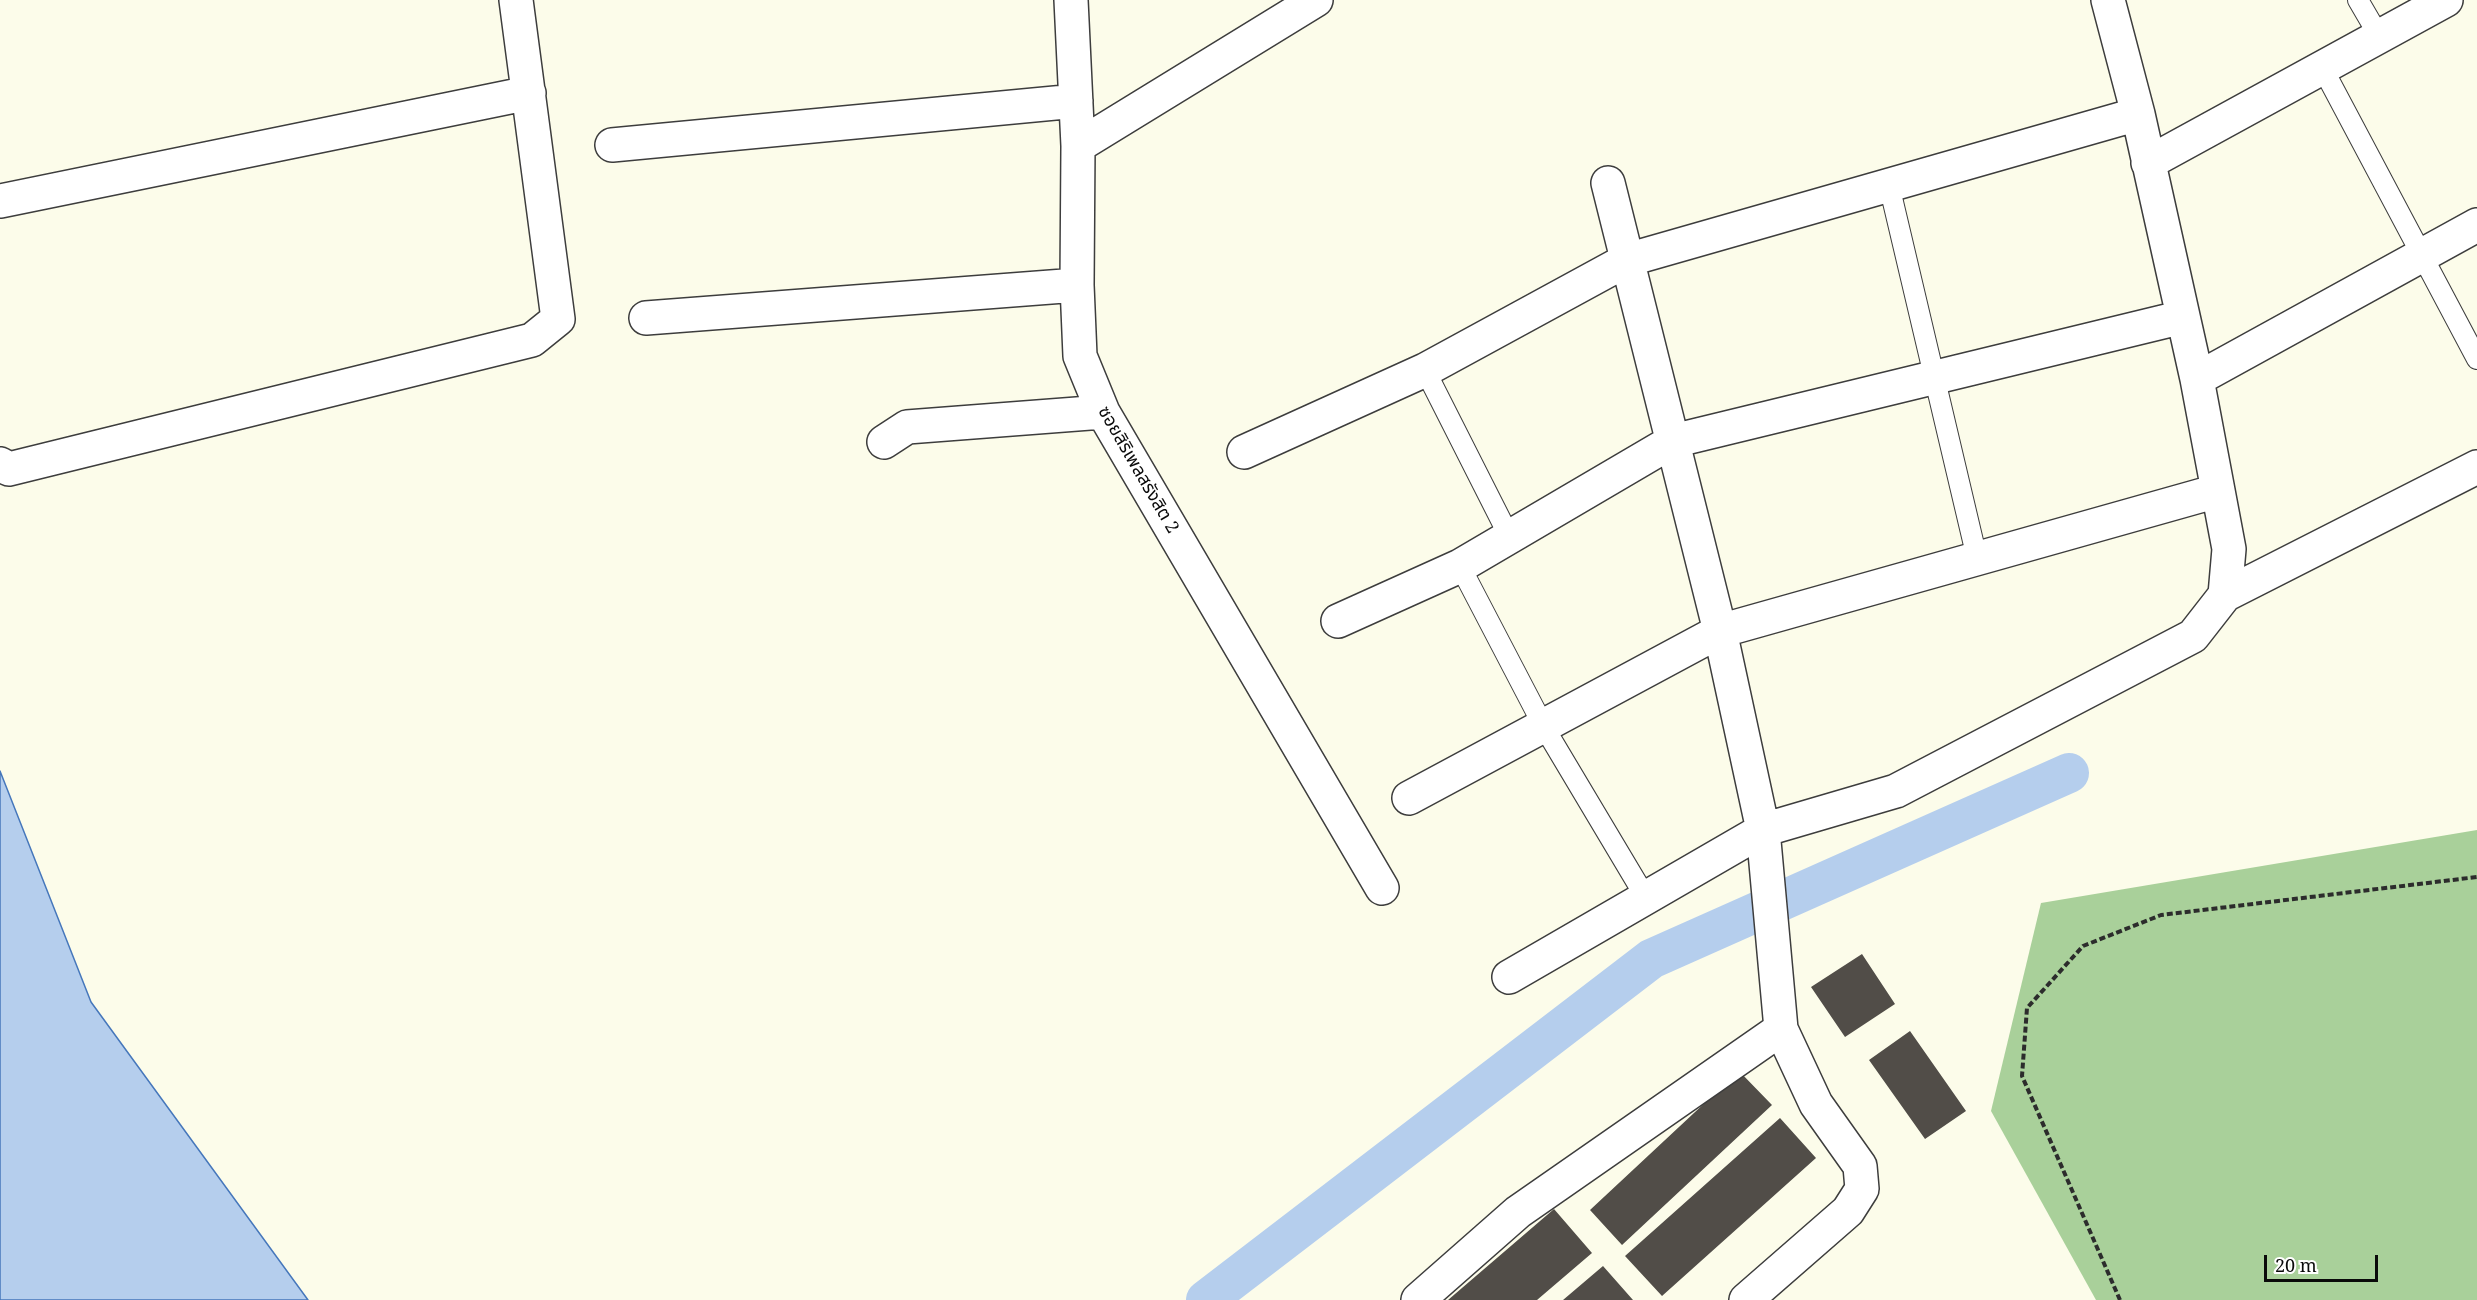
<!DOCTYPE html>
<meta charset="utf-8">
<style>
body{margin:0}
#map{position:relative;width:2477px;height:1300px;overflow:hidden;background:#fcfcea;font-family:"Noto Serif",serif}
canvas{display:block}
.scale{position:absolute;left:2264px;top:1255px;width:114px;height:27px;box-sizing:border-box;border:3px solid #0a0a0a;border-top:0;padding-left:8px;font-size:18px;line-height:21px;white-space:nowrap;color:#0a0a0a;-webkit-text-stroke:4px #fff;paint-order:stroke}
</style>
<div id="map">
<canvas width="2477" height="1300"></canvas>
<div class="scale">20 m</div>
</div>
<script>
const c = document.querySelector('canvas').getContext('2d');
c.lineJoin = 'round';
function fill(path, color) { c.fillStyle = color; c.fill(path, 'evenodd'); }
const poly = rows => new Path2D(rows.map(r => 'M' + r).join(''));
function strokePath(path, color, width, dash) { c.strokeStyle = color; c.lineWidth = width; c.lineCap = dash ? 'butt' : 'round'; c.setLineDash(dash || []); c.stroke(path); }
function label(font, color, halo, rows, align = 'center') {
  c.font = font + ' "Noto Serif","Noto Sans Thai",serif'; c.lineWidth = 6; c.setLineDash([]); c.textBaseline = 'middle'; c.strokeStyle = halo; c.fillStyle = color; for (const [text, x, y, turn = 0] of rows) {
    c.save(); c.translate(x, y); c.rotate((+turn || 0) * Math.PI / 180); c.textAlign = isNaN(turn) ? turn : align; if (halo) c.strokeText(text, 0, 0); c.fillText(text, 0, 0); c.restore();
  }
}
fill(poly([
 [2477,830,2477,1300,2096,1300,1991,1111,2041,903]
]), '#a9d09a');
const water = poly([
 [0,771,91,1002,308,1300,0,1300,0,771]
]);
fill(water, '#b5ceed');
strokePath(water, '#4677bb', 1.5);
strokePath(poly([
 [1206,1300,1651,959,2069,773]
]), '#b5ceed', 40);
fill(poly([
 [1862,954,1895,1004,1845,1037,1811,987],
 [1910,1031,1966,1111,1925,1139,1869,1060],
 [1739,1071,1772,1105,1622,1245,1590,1210],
 [1780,1118,1816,1158,1662,1296,1625,1256],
 [1554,1209,1592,1253,1537,1300,1448,1300],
 [1603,1266,1633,1300,1563,1300]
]), '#514d48');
const service = poly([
 [2358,0,2379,36],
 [2322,67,2477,359],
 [1889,185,1977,558],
 [1425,370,1510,538],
 [1460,566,1544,727,1646,898]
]);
const minor = poly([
 [1071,0,1078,146,1077,285,1080,356,1103,412,1382,888],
 [612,145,1076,101],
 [1078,146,1316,0],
 [2148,163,2446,0],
 [0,201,529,93],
 [646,318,1077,285],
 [2197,379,2477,225],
 [884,442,907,427,1103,412],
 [1244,452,1425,370,1627,260,2138,114],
 [0,464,9,469,532,340,558,319,516,0],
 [2225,595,2477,467],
 [1338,621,1460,566,1673,441,2183,317],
 [1409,798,1720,631,2217,491],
 [1509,977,1763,830,1720,631,1608,183],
 [1418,1300,1518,1212,1781,1029],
 [1746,1300,1848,1211,1862,1189,1860,1166,1816,1104,1781,1029,1763,830,1896,791,2193,636,2225,595,2229,549,2197,379,2138,114,2108,0]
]);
strokePath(service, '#3d3d3d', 22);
strokePath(minor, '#3d3d3d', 36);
strokePath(poly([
 [2120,1300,2022,1076,2027,1008,2083,946,2161,915,2477,877]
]), '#2c2c2c', 4, [6, 3]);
strokePath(service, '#fff', 20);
strokePath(minor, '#fff', 33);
label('18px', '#0a0a0a', '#fff', [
 ["ซอยสิริเพลสรังสิต 2",1138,470,60]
]);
</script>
